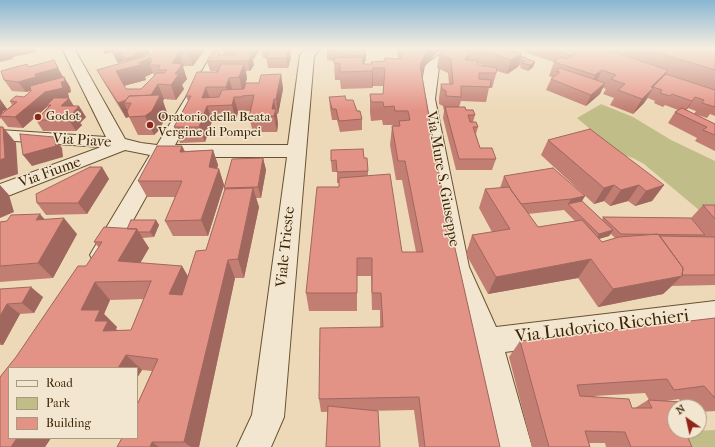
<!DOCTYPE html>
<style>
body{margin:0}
#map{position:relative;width:715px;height:447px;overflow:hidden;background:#edd9b8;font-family:"IM FELL French Canon",serif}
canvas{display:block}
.legend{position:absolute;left:8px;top:367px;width:130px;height:72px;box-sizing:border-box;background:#f3e6d1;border:1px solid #aa997f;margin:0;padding:5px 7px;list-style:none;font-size:12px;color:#3d2504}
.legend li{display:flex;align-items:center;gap:8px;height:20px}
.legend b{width:20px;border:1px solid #aa997f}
.north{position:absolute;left:667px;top:399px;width:40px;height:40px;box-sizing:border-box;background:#f3e6d1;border:1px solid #aa997f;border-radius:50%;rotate:326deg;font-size:11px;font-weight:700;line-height:16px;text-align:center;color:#3d2504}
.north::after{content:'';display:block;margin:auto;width:14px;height:18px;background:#8f2418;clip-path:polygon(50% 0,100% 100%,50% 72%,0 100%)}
</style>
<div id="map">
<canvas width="715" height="447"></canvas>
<ul class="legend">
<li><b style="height:5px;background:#f3e6d1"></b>Road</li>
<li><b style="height:11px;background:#c0bd89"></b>Park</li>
<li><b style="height:11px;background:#e39386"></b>Building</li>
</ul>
<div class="north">N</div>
</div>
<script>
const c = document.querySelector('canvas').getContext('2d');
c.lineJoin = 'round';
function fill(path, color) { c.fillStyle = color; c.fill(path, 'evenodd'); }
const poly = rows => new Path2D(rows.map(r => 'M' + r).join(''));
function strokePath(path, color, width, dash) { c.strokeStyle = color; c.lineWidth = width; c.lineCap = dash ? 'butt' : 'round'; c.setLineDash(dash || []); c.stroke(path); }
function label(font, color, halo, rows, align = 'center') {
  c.font = font + ' "IM FELL French Canon",serif'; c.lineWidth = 3; c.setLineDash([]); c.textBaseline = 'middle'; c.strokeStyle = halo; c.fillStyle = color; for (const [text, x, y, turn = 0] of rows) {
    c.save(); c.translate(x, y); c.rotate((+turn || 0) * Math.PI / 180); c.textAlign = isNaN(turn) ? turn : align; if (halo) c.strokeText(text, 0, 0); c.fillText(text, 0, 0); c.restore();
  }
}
fill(poly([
 [601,104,633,117,671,140,715,161,715,215,705,215,644,164,633,158,620,154,577,118],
 [715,430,715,447,678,447,671,432]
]), '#c0bd89');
const street = poly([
 [62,48,74,48,125,139,141,143,157,145,213,53,218,48,231,48,224,58,175,145,288,145,300,55,307,48,321,48,314,56,284,417,271,447,237,447,252,415,287,157,168,157,110,262,102,264,94,262,90,255,94,248,150,155,125,150,0,199,0,184,101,147,0,140,0,130,106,137,62,48],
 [448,48,463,48,439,67,435,99,469,267,496,327,715,301,715,325,505,352,532,447,498,447,474,341,445,267,419,99,425,65,448,48]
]);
strokePath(street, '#695231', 2);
fill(street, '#f3e6d1');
fill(poly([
 [101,48,148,48,150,54,153,54,156,48,206,48,193,66,184,66,183,67,187,79,182,85,184,89,176,100,164,99,163,101,167,113,160,129,154,135,138,135,129,117,126,118,105,84,97,70,125,62,125,61,118,63,116,60,112,52,105,54],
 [153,73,154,76,141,89,126,89,124,86,146,80,145,77],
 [221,48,260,48,254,59,253,59,254,65,250,71,246,71,247,78,244,89,281,74,283,89,278,114,277,114,278,124,277,132,253,132,249,117,251,111,246,111,246,112,238,112,236,120,212,121,205,142,180,143,174,127,188,101,186,96,218,72,219,71,210,71,207,61,220,51,221,55,223,55],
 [261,48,290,48,291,57,288,68,268,68,266,58,263,58],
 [404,48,508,48,521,56,535,62,533,67,528,71,520,68,521,66,519,65,518,67,507,74,497,71,492,88,489,88,486,102,461,101,459,107,475,115,473,122,478,127,476,134,480,148,496,159,492,170,456,170,443,118,444,111,443,106,439,104,439,98,441,84,449,84,448,73,437,68,439,54,446,48,437,52,425,66,422,74,442,191,500,447,419,447,414,410,321,412,319,399,380,327,380,310,372,310,371,276,357,276,357,311,309,311,306,293,339,187,339,183,337,183,337,172,332,172,331,161,364,158,368,171,368,176,402,252,416,252,402,180,396,180,390,145,392,126,393,126,393,125,383,125,382,120,371,121,370,112,370,94,383,94,384,86,373,86,372,88,341,89,340,80,335,80,334,61,327,60,327,50,366,49,366,59,364,64,371,64,371,62,384,61,385,58,398,59,398,53,404,49],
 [477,63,480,64,485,66,478,65],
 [518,48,715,48,715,116,710,114,707,118,694,114,696,111,688,108,686,110,715,124,715,151,695,141,697,138,668,123,675,112,678,110,665,105,663,107,654,103,655,101,648,98,644,103,633,114,610,105,614,98,603,94,606,89,603,88,600,94,586,106,546,90,551,79,553,78,549,76,554,62,526,53,526,51],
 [27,64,28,66,60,71,63,77,64,77,70,87,71,92,68,93,69,98,74,106,86,117,80,123,82,125,76,131,43,131,36,120,48,107,48,106,23,128,8,127,1,118,0,119,0,99,7,109,2,112,3,113,12,105,10,101,24,97,31,91,26,92,12,91,4,80],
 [329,97,346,100,357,111,362,119,362,130,340,132,337,120,332,120,330,108],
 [548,140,664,185,652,201,635,206,628,201,610,206,604,201,594,204,541,155],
 [182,146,185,151,213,150,218,165,217,169,219,169,224,185,208,236,173,236,165,221,175,197,147,197,138,181],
 [263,158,266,170,261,198,256,198,259,207,244,278,235,278,199,447,117,447,122,438,137,438,137,405,152,371,142,370,137,378,137,368,9,368,9,438,51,438,45,447,0,447,0,377,16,357,78,266,86,266,99,248,94,242,104,227,127,229,131,220,156,220,159,225,154,237,142,238,149,248,140,263,182,266,188,276,196,251,206,250,225,190,224,188,232,159],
 [144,299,131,330,117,331,116,329,117,327,104,314,110,300],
 [102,167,109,179,87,214,46,215,37,203],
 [504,176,585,196,582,201,602,220,603,217,691,218,703,205,715,205,715,285,672,286,663,294,598,307,578,278,488,294,466,254,472,235,492,232,479,208,485,189,500,188],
 [564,210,575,221,538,227,528,214],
 [611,234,615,238,602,242,599,239,609,236],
 [45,219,77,234,53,278,0,282,0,222],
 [0,289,43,297,34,313,20,314,3,345,0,345],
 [715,318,715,411,699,412,699,407,686,407,683,404,675,407,675,431,692,447,606,447,605,443,589,443,590,447,532,447,509,357,520,341],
 [645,393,649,400,648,400,635,408,632,408,594,396],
 [679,399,681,402,666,401]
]), '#c37e73');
fill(poly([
 [6,48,36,48,37,52,13,57,13,59,0,62,0,51],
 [102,48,127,48,111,50,112,52,105,54],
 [140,48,148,48,150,54,149,58,152,65,150,65,153,73,145,77,146,80,123,86,116,71,130,67,126,58,133,54],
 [192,48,206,48,193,66,188,52],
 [253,48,260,48,254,59,252,49],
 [289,48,291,57,288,68,286,58],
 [428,48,447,48,437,52,425,66,418,83,420,65],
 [248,49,250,58,252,55,254,65,250,71,248,61],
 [366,49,366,59,363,66,363,56],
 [120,51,125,61,118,63,113,53],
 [470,51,467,66,465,60],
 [179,52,184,66,183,67,187,79,182,85,184,89,176,100,171,85,172,63],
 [522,53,518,67,507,74,511,60],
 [54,60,64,79,43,87,26,92,18,82,35,74],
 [535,62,533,67,528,71,530,65],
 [244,64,247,78,243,92,239,77],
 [373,68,373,86,372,88,372,71],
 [602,70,595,85,588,90,595,75],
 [668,70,659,84,653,87,650,91,653,88,644,103,633,114,642,99,651,87],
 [281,74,283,89,278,114,276,99],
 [64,77,70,87,71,92,68,93,69,98,75,109,61,106,47,105,48,106,23,128,15,117,45,92,61,82],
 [229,78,233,92,230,102,226,87],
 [605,83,600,94,586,106,591,95],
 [158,84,164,99,163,101,167,113,160,129,154,135,145,116,149,98],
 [206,87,211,102,207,106,212,121,205,142,199,127,202,98],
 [234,97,238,112,236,120,232,105],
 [695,97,688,108,684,112,692,101],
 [0,99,7,109,2,112,4,116,0,116],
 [130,99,131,103,124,103,130,116,126,118,118,103],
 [274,99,278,124,277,132,274,116,272,109],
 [79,106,86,117,80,123,82,125,76,131,69,120,72,114],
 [3,127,16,143,18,174,0,180,0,160],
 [54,137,62,148,63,157,32,166,23,155],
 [182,146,189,162,180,152],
 [213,150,218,165,215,179,219,169,224,185,208,236,201,220,209,167],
 [263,158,266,170,261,198,258,187],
 [102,167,109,179,87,214,78,203],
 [0,185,9,195,14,212,0,218],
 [614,185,604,201,594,204,604,188],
 [639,185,628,201,610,206,621,190],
 [664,185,652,201,635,206,646,191],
 [253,188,259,207,244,278,238,259],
 [585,196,578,207,568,204,571,199],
 [40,214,53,229,36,220],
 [64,218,77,234,53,278,38,263],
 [156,220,159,225,154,237,150,232],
 [137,229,149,248,131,279,118,261],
 [613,230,609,236,595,240,599,234],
 [591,259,578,278,488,294,496,277],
 [228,260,235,278,199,447,191,447,184,442],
 [182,266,192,284,180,311,169,294],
 [682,276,663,294,598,307,613,289],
 [95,282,110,300,104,314,117,327,116,329,124,337,120,347,81,310],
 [31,287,43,297,34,313,22,303],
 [7,304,20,314,3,345,0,343,0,316],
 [126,355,142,370,137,378,137,368,118,368],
 [17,438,51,438,45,447,11,447],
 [152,442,159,447,150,447]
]), '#9f675e');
const building = poly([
 [0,48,6,48,6,49,0,51,0,48],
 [119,48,141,48,144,51,133,54,134,56,126,58,120,51,113,53,111,50,119,48],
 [156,48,192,48,188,52,179,52,172,63,182,64,175,74,179,74,171,85,158,84,151,95,129,96,126,100,118,103,97,70,143,57,146,55,153,54,153,50,156,48],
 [149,58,152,59,150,65,160,65,158,70,167,70,164,73,157,73,141,89,126,89,116,71,140,65,139,63,149,58],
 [230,48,253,48,252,49,248,49,248,54,252,55,248,61,207,61,213,51,220,51,218,55,234,55,237,50,229,50,230,48],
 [270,48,289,48,286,58,266,58,270,48],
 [328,48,356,48,366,49,363,56,336,53,337,51,327,50,328,48],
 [404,48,428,48,420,65,442,191,500,447,425,447,419,397,319,399,320,328,383,327,381,293,372,293,372,258,357,258,357,293,306,293,317,187,339,187,339,178,390,174,402,252,423,252,405,161,398,161,392,126,400,126,399,121,410,120,408,111,395,111,394,106,384,107,383,102,371,102,370,94,383,94,385,68,373,68,372,71,340,72,340,63,334,63,334,58,362,57,363,64,372,64,371,62,385,61,385,58,401,59,403,54,398,53,399,49,404,49,404,48],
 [447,48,461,48,470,51,465,60,477,61,478,65,497,68,496,73,479,73,479,79,491,80,490,87,461,86,461,97,446,96,446,91,442,89,441,84,453,84,451,59,439,54,447,48],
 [478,48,508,48,522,53,511,60,478,48],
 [546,48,583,48,572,56,546,48],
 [583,48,601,48,668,70,651,87,653,88,642,99,618,90,625,84,611,79,616,75,602,70,595,75,554,62,561,57,567,59,583,48],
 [643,48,715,48,715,70,643,48],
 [521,56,535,62,530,65,522,63,525,61,520,59,521,56],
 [54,60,58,68,35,74,36,77,18,82,4,80,1,71,27,64,28,67,54,60],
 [221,64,244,64,239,77,229,78,226,87,206,87,202,98,219,97,222,90,244,89,246,83,259,83,261,75,281,74,276,99,274,99,272,109,276,109,274,116,249,117,254,95,242,96,242,97,234,97,232,105,207,106,199,127,174,127,191,96,186,96,197,72,218,72,221,64],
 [560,68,605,83,591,95,551,79,560,72,556,71,560,68],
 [666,74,715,90,715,107,702,103,704,100,695,97,692,101,672,94,670,96,660,93,662,90,653,87,666,74],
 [64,77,65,81,61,82,63,88,45,92,15,117,0,116,0,115,17,102,10,101,16,96,24,97,31,91,30,86,64,77],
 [160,95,152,111,145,116,129,117,127,111,131,103,124,103,129,96,160,95],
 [345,96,346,100,353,100,357,111,360,111,362,119,339,121,336,109,332,109,329,97,345,96],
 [54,98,69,98,61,106,79,106,72,114,75,114,69,120,36,120,51,105,47,105,54,98],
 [445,107,465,107,466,110,473,110,475,115,468,115,470,122,476,122,478,127,473,127,480,148,492,148,496,159,459,159,445,107],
 [682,108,715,124,715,135,703,130,707,127,675,112,682,108],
 [0,127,3,127,5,158,0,160,0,127],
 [590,129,664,185,646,191,639,185,621,190,614,185,604,188,548,140,590,129],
 [20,134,54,137,56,146,23,155,20,134],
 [157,146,182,146,180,152,213,150,209,167,219,169,201,220,165,221,182,181,138,181,157,146],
 [363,149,364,158,367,158,368,171,337,172,336,160,331,161,331,150,363,149],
 [263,158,258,187,224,188,232,159,263,158],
 [90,167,102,167,78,203,37,203,36,194,90,167],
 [553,168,585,196,571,199,521,204,511,190,504,176,553,168],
 [509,187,538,227,582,220,602,242,619,237,658,234,683,268,682,276,613,289,591,259,496,277,472,235,510,229,485,189,509,187],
 [253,188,238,259,228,260,184,442,152,442,150,447,117,447,122,438,137,438,137,405,158,359,126,355,118,368,9,368,9,438,17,438,11,447,0,447,0,377,16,357,78,266,86,266,102,242,94,242,104,227,137,229,118,261,182,266,169,294,182,295,196,251,206,250,225,189,253,188],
 [151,281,131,330,103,331,108,321,95,321,100,310,81,310,95,282,151,281],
 [582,201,613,230,599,234,568,204,582,201],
 [703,205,715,205,715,219,703,205],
 [40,214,36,220,64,218,38,263,0,266,0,222,7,221,11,215,40,214],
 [603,217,691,218,705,235,621,234,603,217],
 [131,220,156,220,150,232,138,232,137,229,127,229,131,220],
 [660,236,715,237,715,275,682,275,683,268,660,236],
 [31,287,22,303,7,304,0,316,0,289,31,287],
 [715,318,715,398,704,386,674,390,667,379,577,385,580,396,629,399,632,408,652,408,648,400,682,402,685,407,675,407,675,431,685,431,692,447,631,447,625,432,585,431,590,447,549,447,520,341,715,318],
 [328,406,378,411,380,447,326,447,328,406]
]);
fill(building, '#e39386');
strokePath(building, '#9f675e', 1);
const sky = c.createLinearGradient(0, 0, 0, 110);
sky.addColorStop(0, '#88b6d3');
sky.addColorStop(0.44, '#f7eedf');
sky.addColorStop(1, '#f7eedf00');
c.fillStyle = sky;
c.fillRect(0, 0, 715, 110);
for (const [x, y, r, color] of [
 [38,117,4,"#8f2418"],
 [150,125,4,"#8f2418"]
]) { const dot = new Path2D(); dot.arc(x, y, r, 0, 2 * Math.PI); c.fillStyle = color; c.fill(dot); strokePath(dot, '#f3e6d1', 1.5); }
label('13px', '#3d2504', '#f3e6d1', [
 ["Godot",46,117],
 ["Oratorio della Beata",158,118],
 ["Vergine di Pompei",158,133]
], 'left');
label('15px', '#3d2504', '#f3e6d1', [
 ["Via Piave",82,141,4],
 ["Via Fiume",50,173,-20],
 ["Via Mure S. Giuseppe",442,179,80],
 ["Viale Trieste",286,247,-84]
]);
label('18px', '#3d2504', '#f3e6d1', [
 ["Via Ludovico Ricchieri",602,327,-7]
]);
</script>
